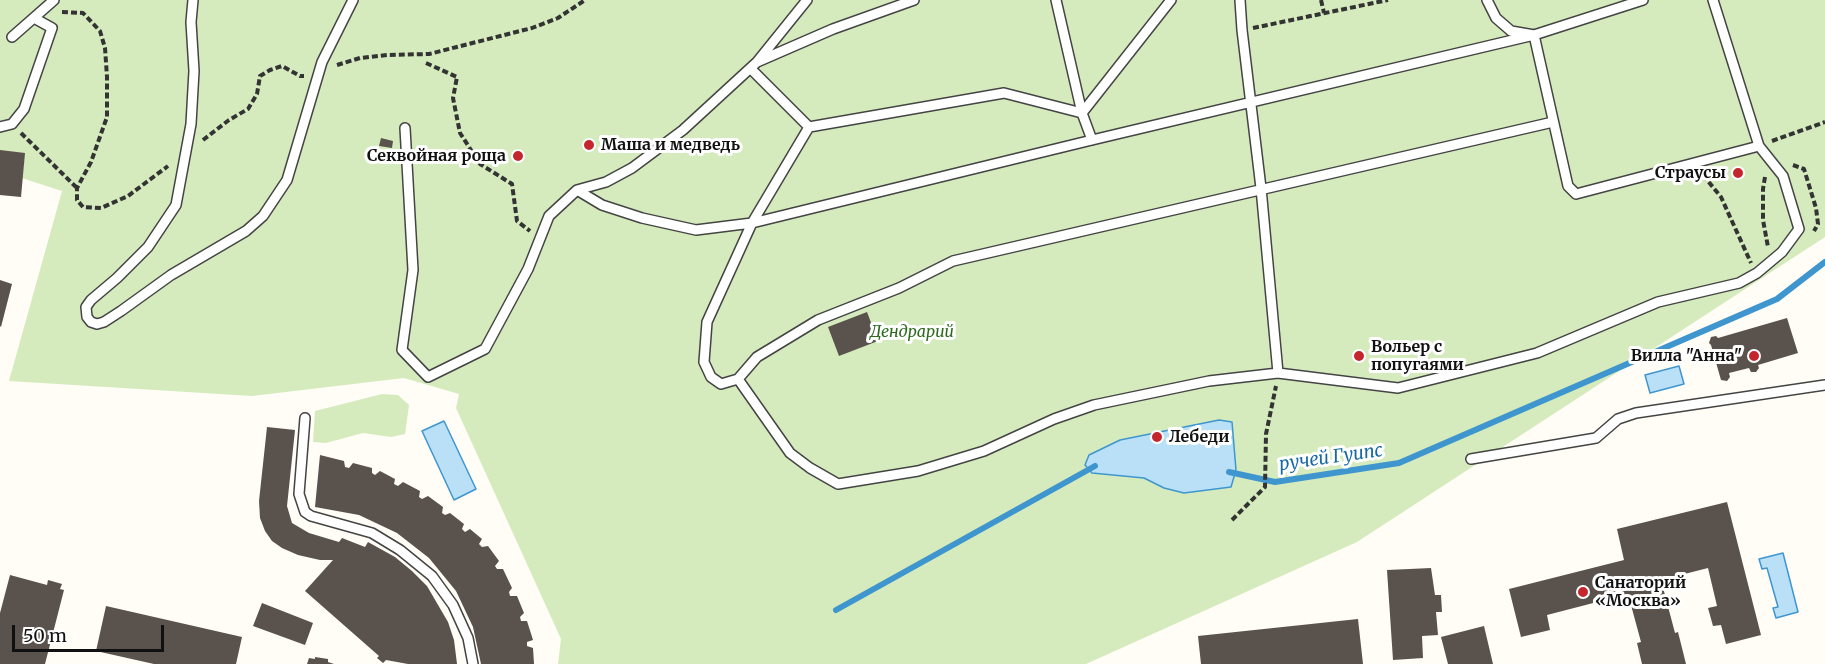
<!DOCTYPE html>
<meta charset="utf-8">
<style>
body{margin:0}
#map{position:relative;width:1825px;height:664px;overflow:hidden;background:#fffdf5;font-family:Merriweather,serif}
canvas{display:block}
.scale{position:absolute;left:12px;top:625px;width:152px;height:27px;box-sizing:border-box;border:3px solid #111;border-top:0;padding-left:8px;font-size:18px;line-height:21px;white-space:nowrap;color:#111;-webkit-text-stroke:4px #fff;paint-order:stroke}
</style>
<div id="map">
<canvas width="1825" height="664"></canvas>
<div class="scale">50 m</div>
</div>
<script>
const c = document.querySelector('canvas').getContext('2d');
c.lineJoin = 'round';
function fill(path, color) { c.fillStyle = color; c.fill(path, 'evenodd'); }
const poly = rows => new Path2D(rows.map(r => 'M' + r).join(''));
function strokePath(path, color, width, dash) { c.strokeStyle = color; c.lineWidth = width; c.lineCap = dash ? 'butt' : 'round'; c.setLineDash(dash || []); c.stroke(path); }
function label(font, color, halo, rows, align = 'center') {
  c.font = font + ' Merriweather,serif'; c.lineWidth = 6; c.setLineDash([]); c.textBaseline = 'middle'; c.strokeStyle = halo; c.fillStyle = color; for (const [text, x, y, turn = 0] of rows) {
    c.save(); c.translate(x, y); c.rotate((+turn || 0) * Math.PI / 180); c.textAlign = isNaN(turn) ? turn : align; if (halo) c.strokeText(text, 0, 0); c.fillText(text, 0, 0); c.restore();
  }
}
fill(poly([
 [0,0,1825,0,1825,237,1357,542,1086,664,558,664,561,639,456,408,459,394,404,378,252,396,9,381,62,191,0,171],
 [382,394,398,395,409,405,405,434,391,437,363,433,326,443,313,442,315,411]
]), '#d5ebbd');
const water = poly([
 [1679,366,1684,384,1650,393,1645,375,1679,366],
 [1219,420,1232,422,1236,470,1231,487,1184,493,1164,488,1144,478,1092,473,1085,465,1089,455,1120,440,1219,420],
 [444,421,476,489,454,500,422,431,444,421],
 [1783,553,1798,612,1776,618,1773,608,1778,607,1767,568,1762,569,1759,559,1783,553]
]);
fill(water, '#b9e0f7');
strokePath(water, '#3f96cf', 1.5);
strokePath(poly([
 [1229,472,1275,482,1399,463,1777,299,1825,262],
 [836,610,1095,466]
]), '#3f96cf', 6);
fill(poly([
 [381,138,393,141,392,148,379,146],
 [0,150,25,153,21,197,0,195],
 [0,280,12,284,1,327,0,326],
 [867,312,878,341,839,356,828,327],
 [1787,318,1798,353,1758,365,1759,368,1756,372,1751,372,1749,368,1729,373,1730,377,1727,381,1721,380,1711,345,1709,343,1711,337,1716,336,1718,338],
 [267,427,295,430,287,506,292,523,309,533,339,542,342,538,365,547,368,542,395,557,412,571,427,586,448,622,454,640,457,664,408,664,386,660,383,663,377,658,379,656,305,591,333,560,320,560,298,555,282,548,272,541,265,531,260,518,259,501],
 [320,455,344,461,345,467,349,468,353,463,372,468,372,473,375,475,380,471,395,479,394,484,398,486,403,482,420,491,419,497,422,499,428,496,443,507,442,513,445,515,450,513,464,524,462,529,465,532,470,529,482,539,479,544,482,547,488,546,499,561,495,566,497,569,503,569,512,588,509,592,510,596,517,596,524,613,520,617,521,621,527,621,533,640,527,642,527,646,533,648,534,664,481,664,473,627,456,591,429,558,397,533,359,515,315,507],
 [1727,502,1761,635,1726,644,1721,625,1713,626,1708,608,1717,606,1708,568,1661,580,1675,633,1678,632,1686,664,1642,664,1637,643,1641,642,1628,594,1547,615,1550,630,1521,637,1509,589,1624,560,1617,529],
 [1431,568,1435,595,1441,595,1442,612,1436,612,1438,635,1422,636,1423,658,1393,660,1387,570],
 [10,575,47,585,48,580,62,584,60,589,64,590,45,664,0,664,0,613],
 [262,603,313,623,305,645,253,626],
 [106,606,242,637,236,664,154,664,96,651],
 [1358,619,1363,664,1201,664,1198,636],
 [1484,626,1493,664,1448,664,1441,637],
 [315,657,328,659,328,662,334,664,307,664,309,658,315,659]
]), '#5a524d');
const service = poly([
 [193,0,191,22,194,71,191,124,176,205,148,247,117,278,91,300,86,307,87,317,91,322,97,324,104,322,121,311,171,275,246,231,263,216,287,180,322,62,353,0],
 [1240,0,1242,30,1261,188,1278,373],
 [1487,0,1496,18,1511,31,1534,35,1568,186,1576,194,1759,146],
 [12,37,54,0],
 [757,62,807,0],
 [751,69,809,127,1004,93,1082,113,1056,0],
 [0,127,12,124,24,109,52,28,34,18],
 [809,127,752,223,707,322,704,362,711,377,721,384,738,379,757,357,818,320,899,288,953,261,1553,122],
 [405,128,413,270,402,350,428,377,485,349,528,269,549,216,577,190,606,182,632,168,683,130,757,62,833,29,914,0],
 [1092,140,1082,113,1171,0],
 [577,190,602,205,642,218,696,230,752,223,1092,140,1534,35,1643,0],
 [738,379,790,453,810,468,838,484,918,471,984,451,1054,419,1094,405,1209,381,1278,373,1398,388,1537,353,1658,302,1739,283,1757,273,1782,252,1799,229,1783,176,1759,146,1713,0],
 [305,418,299,494,305,512,311,516,372,533,400,550,432,576,453,605,468,638,473,664],
 [1471,459,1596,438,1618,419,1636,413,1825,385]
]);
strokePath(service, '#444', 12);
strokePath(poly([
 [1321,0,1324,13],
 [62,12,83,13,100,31,105,48,107,77,107,117,91,162,77,188,77,200,83,207,101,208,128,196,168,166],
 [1253,28,1388,0],
 [426,63,457,77,453,98,460,133,480,164,512,184,517,221,530,231],
 [337,65,360,58,387,55,429,54,532,28,558,18,585,0],
 [21,133,77,188],
 [203,140,229,120,248,109,257,94,260,76,270,70,282,66,300,76,304,76],
 [1772,141,1825,122],
 [1793,165,1804,169,1816,208,1818,224,1814,231],
 [1703,175,1721,197,1751,263],
 [1765,177,1763,189,1763,220,1768,247],
 [1232,520,1265,487,1266,434,1276,386]
]), '#333', 4, [6, 3]);
strokePath(service, '#fff', 9);
for (const [x, y, r, color] of [
 [589,145,6,"#c4262e"],
 [518,156,6,"#c4262e"],
 [1738,173,6,"#c4262e"],
 [1359,356,6,"#c4262e"],
 [1754,356,6,"#c4262e"],
 [1157,437,6,"#c4262e"],
 [1583,592,6,"#c4262e"]
]) { const dot = new Path2D(); dot.arc(x, y, r, 0, 2 * Math.PI); c.fillStyle = color; c.fill(dot); strokePath(dot, '#fff', 2); }
label('bold 16px', '#111', '#fff', [
 ["Маша и медведь",601,145],
 ["Секвойная роща",506,156,"right"],
 ["Страусы",1726,173,"right"],
 ["Вольер с",1371,347],
 ["попугаями",1371,365],
 ["Вилла \"Анна\"",1742,356,"right"],
 ["Лебеди",1169,437],
 ["Санаторий",1595,583],
 ["«Москва»",1595,601]
], 'left');
label('italic 16px', '#2f6b1f', '#fff', [
 ["Дендрарий",912,332]
]);
label('italic 18px', '#1768a6', '#fff', [
 ["ручей Гуипс",1331,458,-8]
]);
</script>
